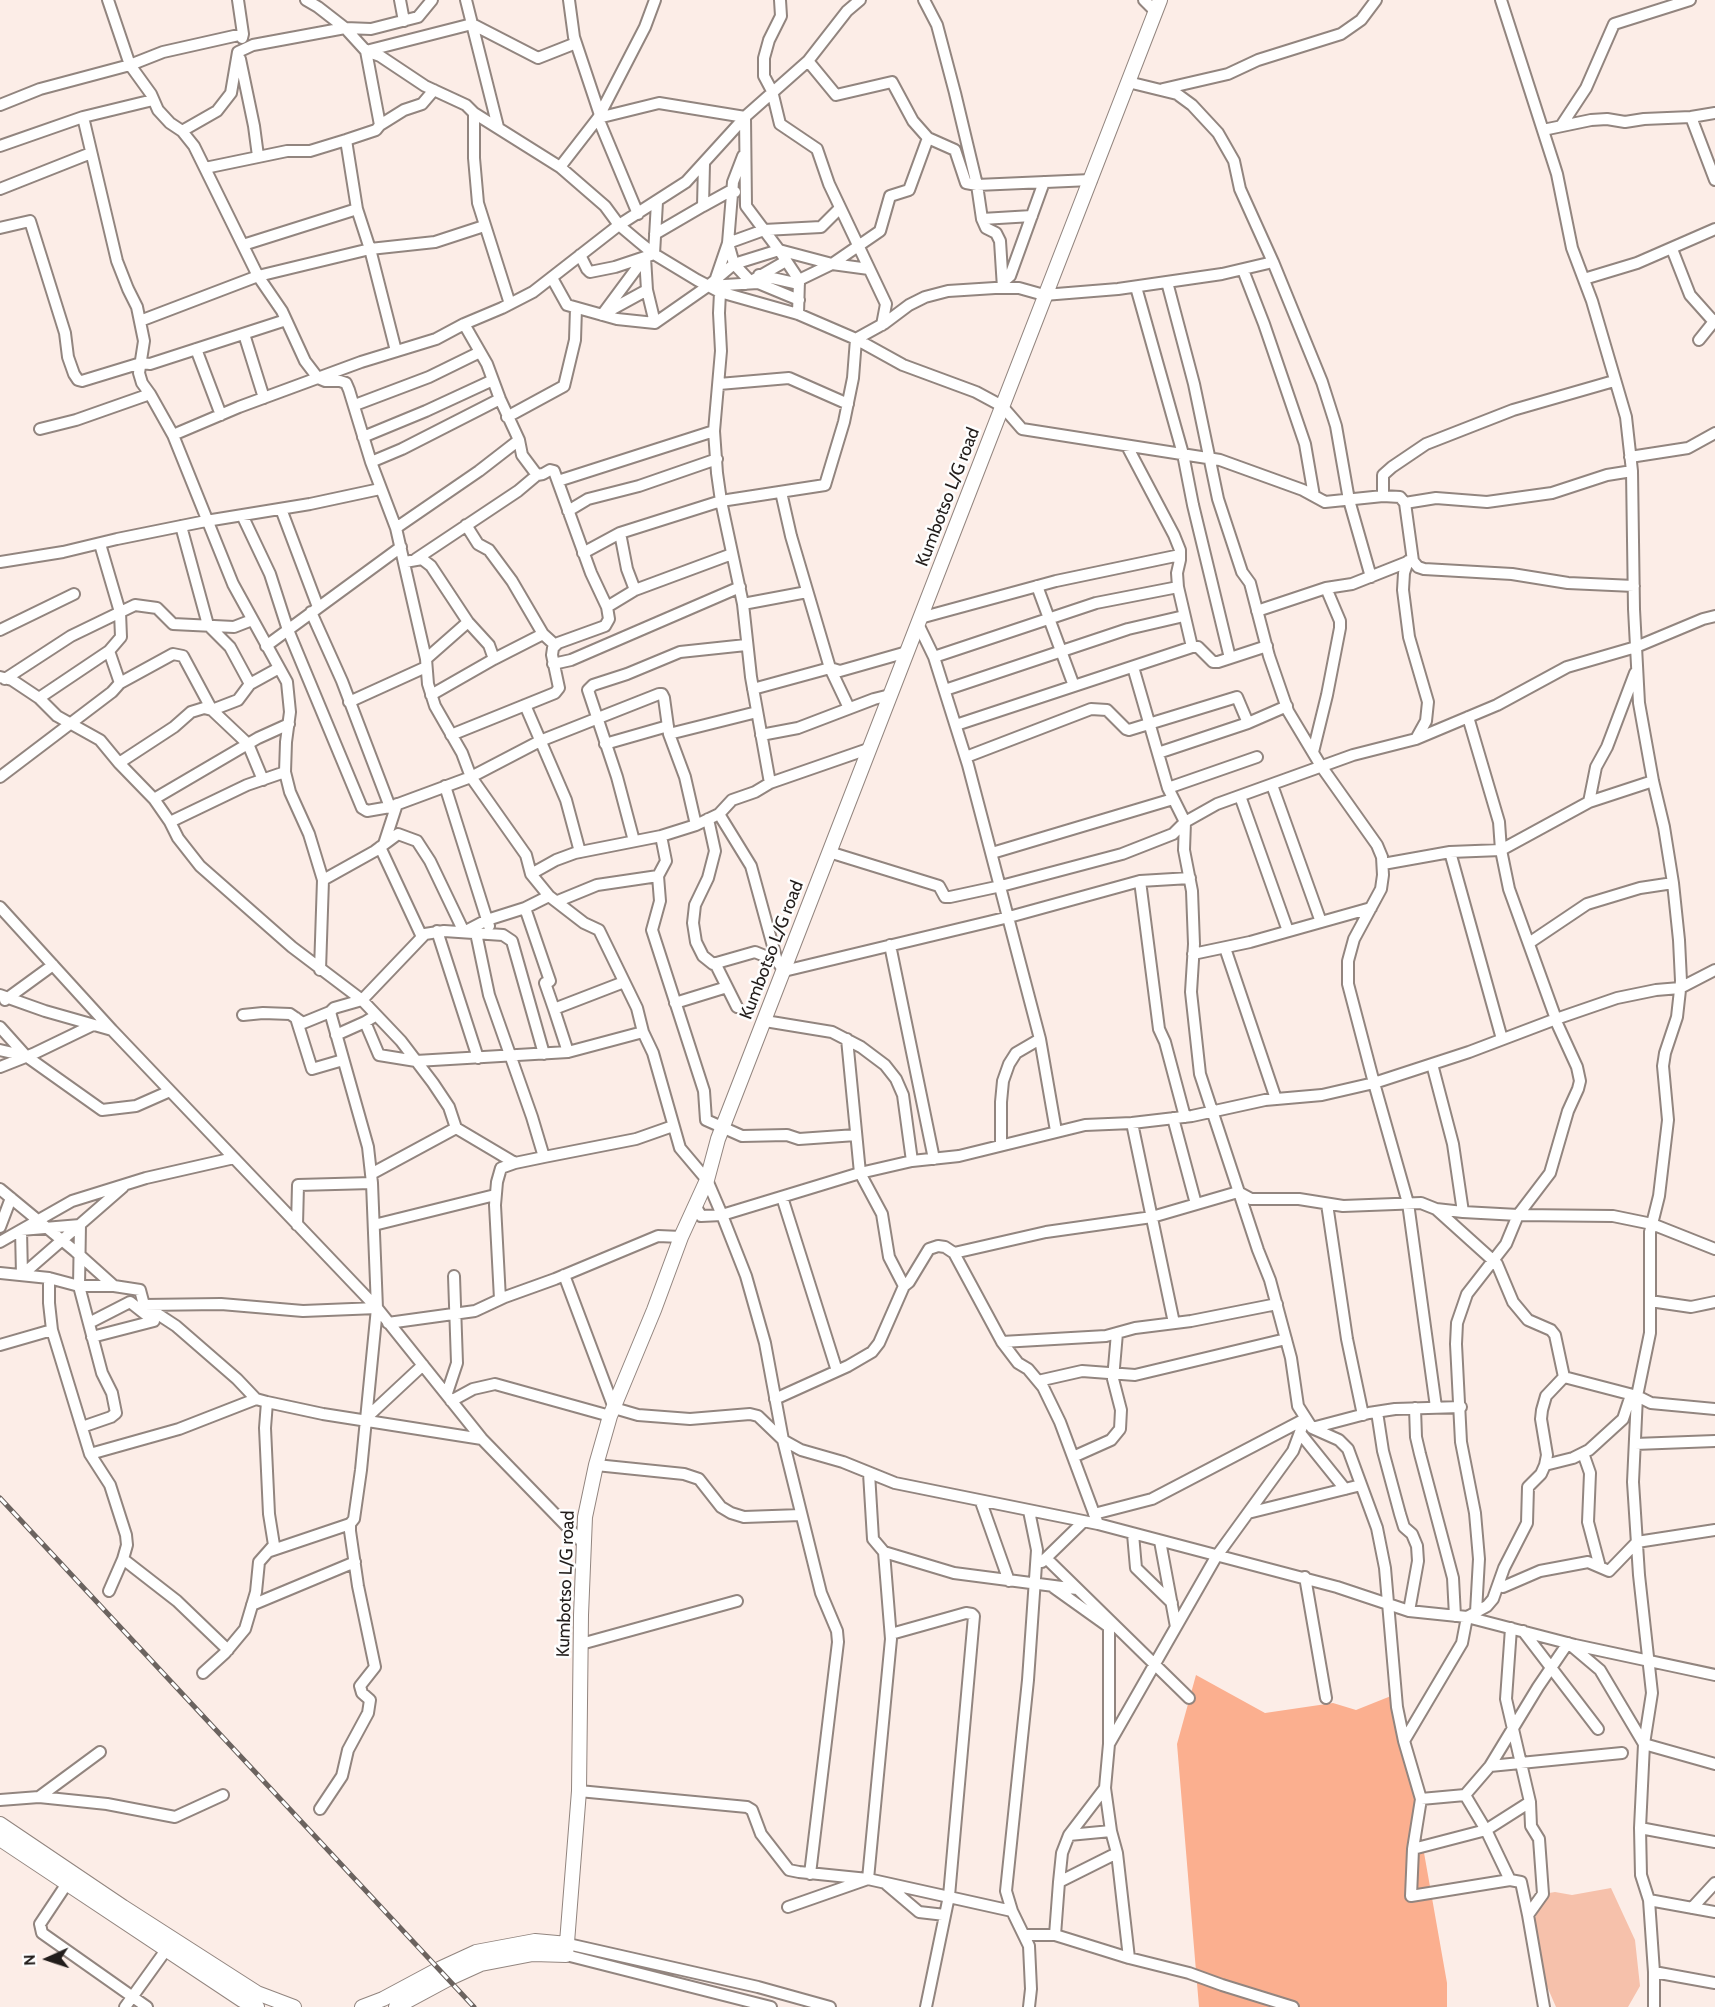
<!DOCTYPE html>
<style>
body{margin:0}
#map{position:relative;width:1715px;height:2007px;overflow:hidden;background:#fcede7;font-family:Cabin,sans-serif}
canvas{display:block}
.north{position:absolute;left:18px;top:1929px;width:60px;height:60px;-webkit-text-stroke:4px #fefefe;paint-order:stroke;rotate:267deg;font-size:16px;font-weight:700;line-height:24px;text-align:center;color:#221d1b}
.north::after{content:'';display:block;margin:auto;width:21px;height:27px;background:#221d1b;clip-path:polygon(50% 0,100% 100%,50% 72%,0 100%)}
</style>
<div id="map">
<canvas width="1715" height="2007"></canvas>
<div class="north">N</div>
</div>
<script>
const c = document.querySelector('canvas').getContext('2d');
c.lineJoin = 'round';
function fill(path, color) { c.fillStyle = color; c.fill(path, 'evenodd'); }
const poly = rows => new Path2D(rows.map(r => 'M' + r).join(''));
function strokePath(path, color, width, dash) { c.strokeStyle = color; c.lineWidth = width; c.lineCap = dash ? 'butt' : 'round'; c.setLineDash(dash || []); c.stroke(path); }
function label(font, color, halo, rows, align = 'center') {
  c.font = font + ' Cabin,sans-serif'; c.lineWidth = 5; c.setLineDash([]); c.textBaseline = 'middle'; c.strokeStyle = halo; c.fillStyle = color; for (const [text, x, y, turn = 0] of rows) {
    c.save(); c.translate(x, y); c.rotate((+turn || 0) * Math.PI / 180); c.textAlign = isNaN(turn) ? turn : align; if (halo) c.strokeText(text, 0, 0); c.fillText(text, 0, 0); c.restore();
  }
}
fill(poly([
 [1196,1675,1265,1713,1333,1703,1356,1710,1396,1694,1447,1983,1447,2007,1199,2007,1177,1744]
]), '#fbaf8f');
fill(poly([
 [1611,1888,1635,1940,1640,1986,1628,2007,1556,2007,1536,1961,1531,1930,1543,1894,1555,1892,1572,1895]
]), '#f6c1ab');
const minor = poly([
 [108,0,130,65,151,94,158,110,170,123,182,131,194,146,258,276,282,311,305,361,318,378,325,381,340,381,346,383,349,390,371,462,396,528,426,659,428,684,435,706,462,753,471,777,526,855,531,874,549,896,584,923,599,930,637,1008,643,1032,653,1053,680,1148,707,1180,722,1215,860,1173,912,1161,959,1156,1085,1125,1132,1123,1192,1116,1265,1100,1322,1095,1374,1083,1469,1052,1556,1019,1617,998,1656,990,1680,988,1715,970],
 [238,0,243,34,242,38],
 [306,0,318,7,345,28,366,51,380,56,425,86,466,105,474,113,560,167,605,206,619,225,638,241,654,254,697,280,720,292,798,314,856,339,903,365,976,392,1002,406,1022,429,1220,460,1303,490,1325,502,1383,496,1400,497,1405,503,1413,561,1418,567,1424,569,1512,574,1568,583,1634,586],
 [400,0,404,21],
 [466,0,498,127],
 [569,0,574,37,600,115],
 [780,0,781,16,769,40,764,58,764,76,772,91,780,124,817,149,829,184,886,304,882,325],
 [924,0,937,25,955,93,977,185,982,219,986,228,996,233,1000,241,1003,288],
 [1144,0,1155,11],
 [1501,0,1557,174,1572,248,1592,301,1626,417,1632,471,1634,609,1639,703,1653,781,1664,827,1673,883,1679,940,1681,981,1677,1017,1665,1053,1663,1066,1668,1120,1659,1196,1650,1232,1650,1333,1637,1396,1633,1482,1639,1575,1652,1693,1644,1744,1640,1828,1641,1875,1649,1900,1654,1972,1654,2007],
 [240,59,254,126,258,156],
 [808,61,836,95,892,82,913,121,928,138],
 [1128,82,1177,94,1192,105,1218,133,1234,161,1240,189,1273,262,1322,382,1336,426,1349,500,1371,577],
 [1163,89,1228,74,1258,60,1341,34,1361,20,1376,0],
 [0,105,40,89,130,65,163,52,243,34],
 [474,113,474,158,478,203,510,304],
 [83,117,117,261,128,289,137,307,144,341,139,373,142,383,150,394,173,435,233,584,287,682,290,712,286,742,285,772,290,792,309,834,323,880,320,970],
 [1691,117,1715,180],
 [380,125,366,51,472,24,538,58,576,43],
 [1561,126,1586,88,1614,24,1690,0],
 [1543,130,1591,120,1607,119,1625,122,1644,119,1691,117,1715,113],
 [182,131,217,111,231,93,238,52,253,45,345,28,371,29,418,17,432,0],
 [346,140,357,209,370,249,396,351],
 [0,146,83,117,153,100],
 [704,164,703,206,732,190,735,192],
 [560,167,598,118,645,27,655,0],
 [205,168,287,151,310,151,346,140,376,130,380,125,404,110,422,104,434,90],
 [0,189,91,153],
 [638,214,598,118,659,103,745,117,746,206,779,250,799,280],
 [982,219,1032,216],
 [0,228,30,221,65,333,68,357,74,374,78,380,82,381,141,363,150,364,286,320],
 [655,234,703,206],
 [243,245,357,209],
 [1672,249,1690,295,1715,323],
 [580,255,587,269,590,272,615,267,654,254,657,202],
 [1243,270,1264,324,1305,444,1314,496],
 [759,275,799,284],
 [552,278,567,305,617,319,655,323,708,286,734,264,779,250,832,264,880,231,890,196,909,190,928,138,955,150,966,183,977,185,1091,180],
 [716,278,728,243,733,182,743,156],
 [1584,279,1637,263,1715,229],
 [750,281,734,264,728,243,764,230,821,227,840,208],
 [1003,282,1010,276,1044,182],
 [1167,282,1194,384,1218,499,1242,572,1250,583,1269,656,1288,711,1321,766,1377,845,1382,857,1383,875,1381,889,1354,939,1348,961,1348,984,1374,1083,1408,1203,1436,1407],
 [746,284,786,261],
 [708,286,758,283,799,300],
 [1136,287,1183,454,1193,505,1230,658],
 [720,292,719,313,721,351,714,431,717,473,721,501,743,604,751,677,770,783],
 [605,313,647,290],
 [798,314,799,280,832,264,869,269],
 [602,315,645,257,647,290,655,323],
 [140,321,258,276,370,249,435,242,484,226],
 [244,334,264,398],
 [1699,340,1715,320],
 [196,349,221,415],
 [719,384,789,378,848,404],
 [355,405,429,377,480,352],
 [507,417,564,386,575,340,576,308],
 [40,429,76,420,150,394],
 [173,435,239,407,361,362,436,339,464,324,502,308,533,292,619,225,686,182,747,115,808,61,847,11,860,0],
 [363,437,426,411,493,380],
 [1127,446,1174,535,1180,550,1180,560,1177,573,1178,587,1192,647],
 [1630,457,1688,448,1715,433],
 [371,462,402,449,500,399],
 [558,481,714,431],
 [781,492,791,536,830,668,849,708],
 [1383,496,1383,475,1392,467,1426,444,1513,410,1614,381],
 [1405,503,1436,498,1487,502,1552,493,1607,475,1632,471],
 [281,509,318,607],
 [568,511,588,499,639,486,717,459],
 [242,515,270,574,288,630,362,808,367,811,390,807,471,777,540,741,659,694,662,694,664,698,669,734,685,777,696,825],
 [466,525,478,544,489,550,512,581,543,634,555,645],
 [181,526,208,625,230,647,250,684],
 [396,528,479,471,519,440],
 [620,533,627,569,635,590],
 [100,544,120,612,121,637,109,651,120,683,173,654,183,656,212,710,248,744,263,780],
 [583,553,620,533,721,501,825,485,844,422,853,378,856,339,885,323,909,305,925,297,948,291,995,288,1019,288,1044,295,1118,289,1222,274,1273,262],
 [416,559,518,491,537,475],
 [1408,561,1404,573,1403,590,1409,637,1428,702,1426,721,1416,739],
 [0,562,63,552,117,539,206,521,310,504,380,489],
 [405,562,422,559,431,566,468,622,489,645,494,659,543,634],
 [1037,586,1074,686],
 [743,604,807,592],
 [607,607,635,590,732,554],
 [1257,611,1326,588,1352,584,1410,561],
 [311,612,342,681,390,807],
 [920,618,1056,581,1180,555],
 [918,624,934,657,968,765,1040,1039,1056,1131],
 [0,630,74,594],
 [266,646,401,547],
 [934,657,1096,603,1178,587],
 [426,659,468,622],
 [553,664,571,660,740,587],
 [1133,667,1168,788,1185,822,1184,850,1192,891,1194,944,1191,992,1200,1074,1258,1250,1270,1280,1291,1358,1298,1406,1312,1428,1339,1440,1348,1449,1377,1528,1385,1568,1397,1707,1404,1741,1462,1643,1467,1617,1476,1612,1479,1559,1475,1513,1461,1442,1456,1344,1457,1323,1467,1294,1506,1244,1518,1215,1550,1173,1568,1111,1578,1089,1580,1081,1577,1067,1555,1019],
 [0,677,12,680,39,698,57,716,100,740,119,763,154,799,170,822,178,838,200,866,292,947,362,1000,401,1041,433,1083,449,1107,456,1128,515,1163],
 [5,679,71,636,135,605,157,608,173,624,234,627,252,620],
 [753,689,830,668,840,671,907,652],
 [945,690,1128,629,1184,616],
 [431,695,494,659],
 [39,698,109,651],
 [349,702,426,667],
 [525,705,566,800,580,852],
 [1468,717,1499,822,1501,850,1509,889,1556,1019],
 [956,725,1192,647,1198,647,1213,662,1218,662,1267,646],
 [669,734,757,712],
 [451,735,555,693,559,688,552,655,553,648,558,643,605,626,609,619,607,607,591,573,554,471,550,470,543,474,537,475,522,455,519,440,500,399,487,364,464,324],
 [761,735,798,728,874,699,890,695],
 [605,744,668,726],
 [1313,752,1327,695,1340,628,1340,621,1326,588],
 [1158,753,1248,723],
 [966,757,1091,709,1107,710,1126,729,1129,730,1237,697,1248,723,1287,706],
 [119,763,174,727,191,712,204,708,212,710,238,700,250,684,279,668],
 [0,777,112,692,120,683],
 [1272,785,1321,922],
 [445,786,489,926],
 [1168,788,1257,757],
 [1240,796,1288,931],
 [154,799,258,738,289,724],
 [1589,802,1596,767,1607,747,1635,673],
 [719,814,751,866,777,961,784,971,1009,917,1140,881,1190,878],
 [708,819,715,851,708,878,695,905,693,923,696,942,703,956,713,964,755,952,777,961],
 [170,822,247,785,285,772],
 [661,836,666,861,658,876,660,901,652,930,704,1091,706,1120,742,1136,787,1135,799,1139,856,1135],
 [634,841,617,777,588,690,593,685,627,674,680,652,746,645],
 [384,844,397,804],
 [380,847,422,937],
 [829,852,939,886,945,897,950,897,1001,886,1122,854,1173,834,1185,822,1217,804,1353,755,1416,739,1497,705,1567,667,1636,647,1703,619,1715,616],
 [1450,852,1502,1039],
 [992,853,1173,799],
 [1383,864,1450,852,1501,850,1589,802,1653,781],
 [531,874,556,860,575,853,661,836,696,825,719,814,732,800,755,792,770,783,868,749],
 [323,880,375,851,398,834,417,841,430,861,464,932,487,920,525,908,549,896],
 [1140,881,1159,1029,1165,1042,1185,1117],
 [558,901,597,885,658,876],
 [0,907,112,1030,377,1308,482,1439,583,1543],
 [525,908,550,981,545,983,554,1009],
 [437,931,478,1058],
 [476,933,489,995,532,1117,544,1157,515,1163,501,1168,497,1182,495,1205,500,1299],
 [1529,943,1587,904,1640,888,1673,883],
 [890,945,934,1159],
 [1225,948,1276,1099],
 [1193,954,1250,942,1371,908],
 [715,963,737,1007],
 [0,995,45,1011,112,1030],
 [5,1000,53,965],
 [675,1003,727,987],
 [243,1015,263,1013,290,1014,303,1023,330,1012],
 [375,1016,365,1022,379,1055,416,1061,568,1052,643,1032],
 [296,1018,312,1069,343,1060],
 [765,1021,832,1032,861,1047,885,1065,896,1079,903,1095,912,1161],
 [0,1027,26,1056,0,1050],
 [336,1035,365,1022],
 [847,1039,860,1173,882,1214,889,1257,904,1286],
 [568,1052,554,1009,624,982],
 [26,1056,102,1110,136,1106,170,1091],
 [1432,1064,1453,1144,1463,1212],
 [0,1067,33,1054,93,1025],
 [1173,1118,1196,1204],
 [1132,1123,1174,1323],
 [1001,1145,1001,1102,1003,1081,1009,1064,1016,1053,1040,1039],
 [544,1157,636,1139,673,1126],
 [371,1174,456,1128],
 [0,1189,75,1251,114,1286],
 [782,1197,837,1371],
 [1327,1204,1347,1339,1363,1415],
 [696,1207,701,1216,722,1215,746,1276,765,1343,783,1440,821,1593,837,1631,838,1642,810,1874],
 [1436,1209,1497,1264,1513,1302,1528,1320,1551,1330,1555,1335,1564,1377,1637,1396,1651,1403,1715,1409],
 [297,1225,298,1185,372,1183],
 [374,1225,495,1195],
 [0,1227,11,1198],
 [0,1242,72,1201,146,1178,234,1158],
 [954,1253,1046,1232,1152,1217,1238,1192,1251,1199,1299,1199,1343,1206,1421,1203,1436,1209,1463,1212,1518,1215,1613,1216,1652,1224,1715,1249],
 [0,1273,49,1278,79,1286,114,1286,140,1290,144,1305,176,1326,237,1379,256,1399,267,1402,323,1414,482,1439],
 [22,1275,21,1230,80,1225,79,1286,102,1373,112,1393,116,1413,111,1417,82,1427],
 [22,1275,123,1187],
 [564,1275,614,1408,638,1415,690,1419,750,1414,758,1416,783,1440,801,1450,843,1462,895,1483,1098,1524,1337,1587,1409,1611,1467,1617,1575,1645,1715,1675],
 [49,1278,49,1303,52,1330,90,1454,110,1485,126,1535,127,1545,123,1559,109,1591],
 [1650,1301,1691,1307,1715,1302],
 [144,1305,221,1304,303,1311,377,1308],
 [89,1323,130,1302,154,1321],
 [388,1323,475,1311,505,1297,555,1279,658,1236,681,1237],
 [92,1337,154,1321],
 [1002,1342,1106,1336,1135,1328,1191,1321,1277,1304],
 [0,1345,52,1330],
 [1038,1381,1082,1371,1135,1375,1286,1339],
 [447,1393,457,1363,454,1276],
 [775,1399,848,1366,872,1352,879,1343,904,1286,909,1282,929,1249,938,1246,945,1247,954,1253,1002,1342,1018,1363,1028,1369,1043,1387,1060,1422,1098,1524],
 [451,1401,473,1389,495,1384,610,1416],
 [1415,1408,1416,1437,1420,1454,1453,1578,1455,1616],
 [1377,1412,1383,1451,1400,1514,1404,1527,1412,1534,1417,1546,1418,1561,1409,1611],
 [364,1420,423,1365],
 [1312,1428,1369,1413,1395,1409,1461,1407],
 [1300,1433,1345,1489],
 [1635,1444,1715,1441],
 [1583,1453,1590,1473,1588,1522,1600,1567],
 [90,1454,179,1429,256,1399],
 [1073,1457,1111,1440,1120,1429,1121,1410,1113,1379,1117,1333],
 [596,1465,684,1474,699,1479,721,1507,731,1513,744,1517,801,1515],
 [1545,1465,1573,1458,1589,1450,1623,1419,1631,1395],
 [981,1502,1009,1581],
 [1029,1511,1037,1550,1028,1680,1006,1891,1012,1911,1029,1946,1031,1989,1029,2007],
 [1248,1513,1361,1485],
 [1094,1514,1152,1499,1305,1419],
 [1133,1534,1136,1568,1172,1603],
 [1160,1541,1176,1627],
 [270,1551,350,1524],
 [884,1552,954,1573,1077,1589],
 [1046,1558,1189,1698],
 [123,1559,177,1601,228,1650],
 [1042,1562,1083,1522],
 [1305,1577,1326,1698],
 [1053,1587,1109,1627],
 [1503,1587,1540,1571,1588,1562,1609,1571,1637,1542,1715,1530],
 [252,1605,355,1562],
 [1476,1612,1487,1606,1493,1599,1504,1568,1527,1523,1528,1487,1541,1474,1545,1465,1547,1455,1541,1419,1542,1410,1546,1396,1564,1377],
 [1109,1627,1109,1744],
 [1523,1631,1598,1729],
 [891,1634,966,1613,972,1614,974,1616,949,1896,926,2007],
 [581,1644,737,1601],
 [203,1673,225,1653,245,1629,256,1592,259,1562,274,1545,269,1514,265,1428,267,1402],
 [1404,1741,1421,1799,1413,1849,1411,1896,1510,1880,1521,1882,1528,1915,1543,1894,1539,1839,1531,1826,1530,1802],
 [1490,1766,1622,1753],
 [1105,1788,1109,1744,1216,1557,1293,1451,1305,1419],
 [579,1791,747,1807,752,1810,761,1834,789,1870,799,1872,868,1879,1012,1911],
 [1465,1795,1486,1830,1510,1880],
 [39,1797,107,1804,175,1817,223,1795],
 [1421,1799,1465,1795,1490,1766,1538,1687,1568,1643,1600,1670,1644,1744,1715,1764],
 [0,1800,39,1797,100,1752],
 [320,1809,342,1776,348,1750,368,1713,370,1700,362,1693,360,1686,375,1667,358,1586,350,1531,350,1524,354,1519,361,1470,377,1308,372,1183,368,1147,330,1012,334,1008,362,1000,425,934,444,931,503,935,512,941,544,1054],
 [1640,1828,1715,1842],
 [1069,1835,1105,1788,1111,1831],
 [1413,1849,1486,1830,1530,1802,1506,1699,1511,1628],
 [1059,1882,1062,1853,1069,1835,1111,1831,1117,1853],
 [886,1884,919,1912,945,1915],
 [66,1885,40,1924,42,1933,147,2007],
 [1649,1900,1715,1912],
 [788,1907,868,1879,891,1639,884,1552,873,1539,869,1473],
 [1692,1908,1715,1883],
 [1528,1915,1544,2007],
 [1025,1935,1055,1935,1068,1939,1129,1958,1189,1973,1222,1985,1293,2007],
 [1055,1935,1059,1882,1117,1853,1129,1958],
 [568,1944,758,1987,830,2007],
 [566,1955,771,2007],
 [1654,1972,1715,1983],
 [125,2007,166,1950]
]);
const major = poly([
 [0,1824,123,1907,257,1993,294,2007],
 [0,1839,242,2000,257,2007],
 [362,2007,383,1999,439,1969,476,1952,535,1941,568,1944],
 [396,2007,448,1979,481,1964,533,1954,566,1955,579,1791,581,1615,585,1517,596,1465,610,1416,654,1310,681,1237,707,1180,718,1139,1160,0]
]);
strokePath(minor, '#92857f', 14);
strokePath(major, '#92857f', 16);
strokePath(minor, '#fff', 10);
strokePath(major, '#fff', 14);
const rail = poly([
 [0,1498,474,2007]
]);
strokePath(rail, '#6b635f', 5);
strokePath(rail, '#fefefe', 3, [9]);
label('18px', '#221d1b', '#fefefe', [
 ["Kumbotso L/G road",948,497,-69],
 ["Kumbotso L/G road",772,950,-69],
 ["Kumbotso L/G road",566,1584,-88]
]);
</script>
